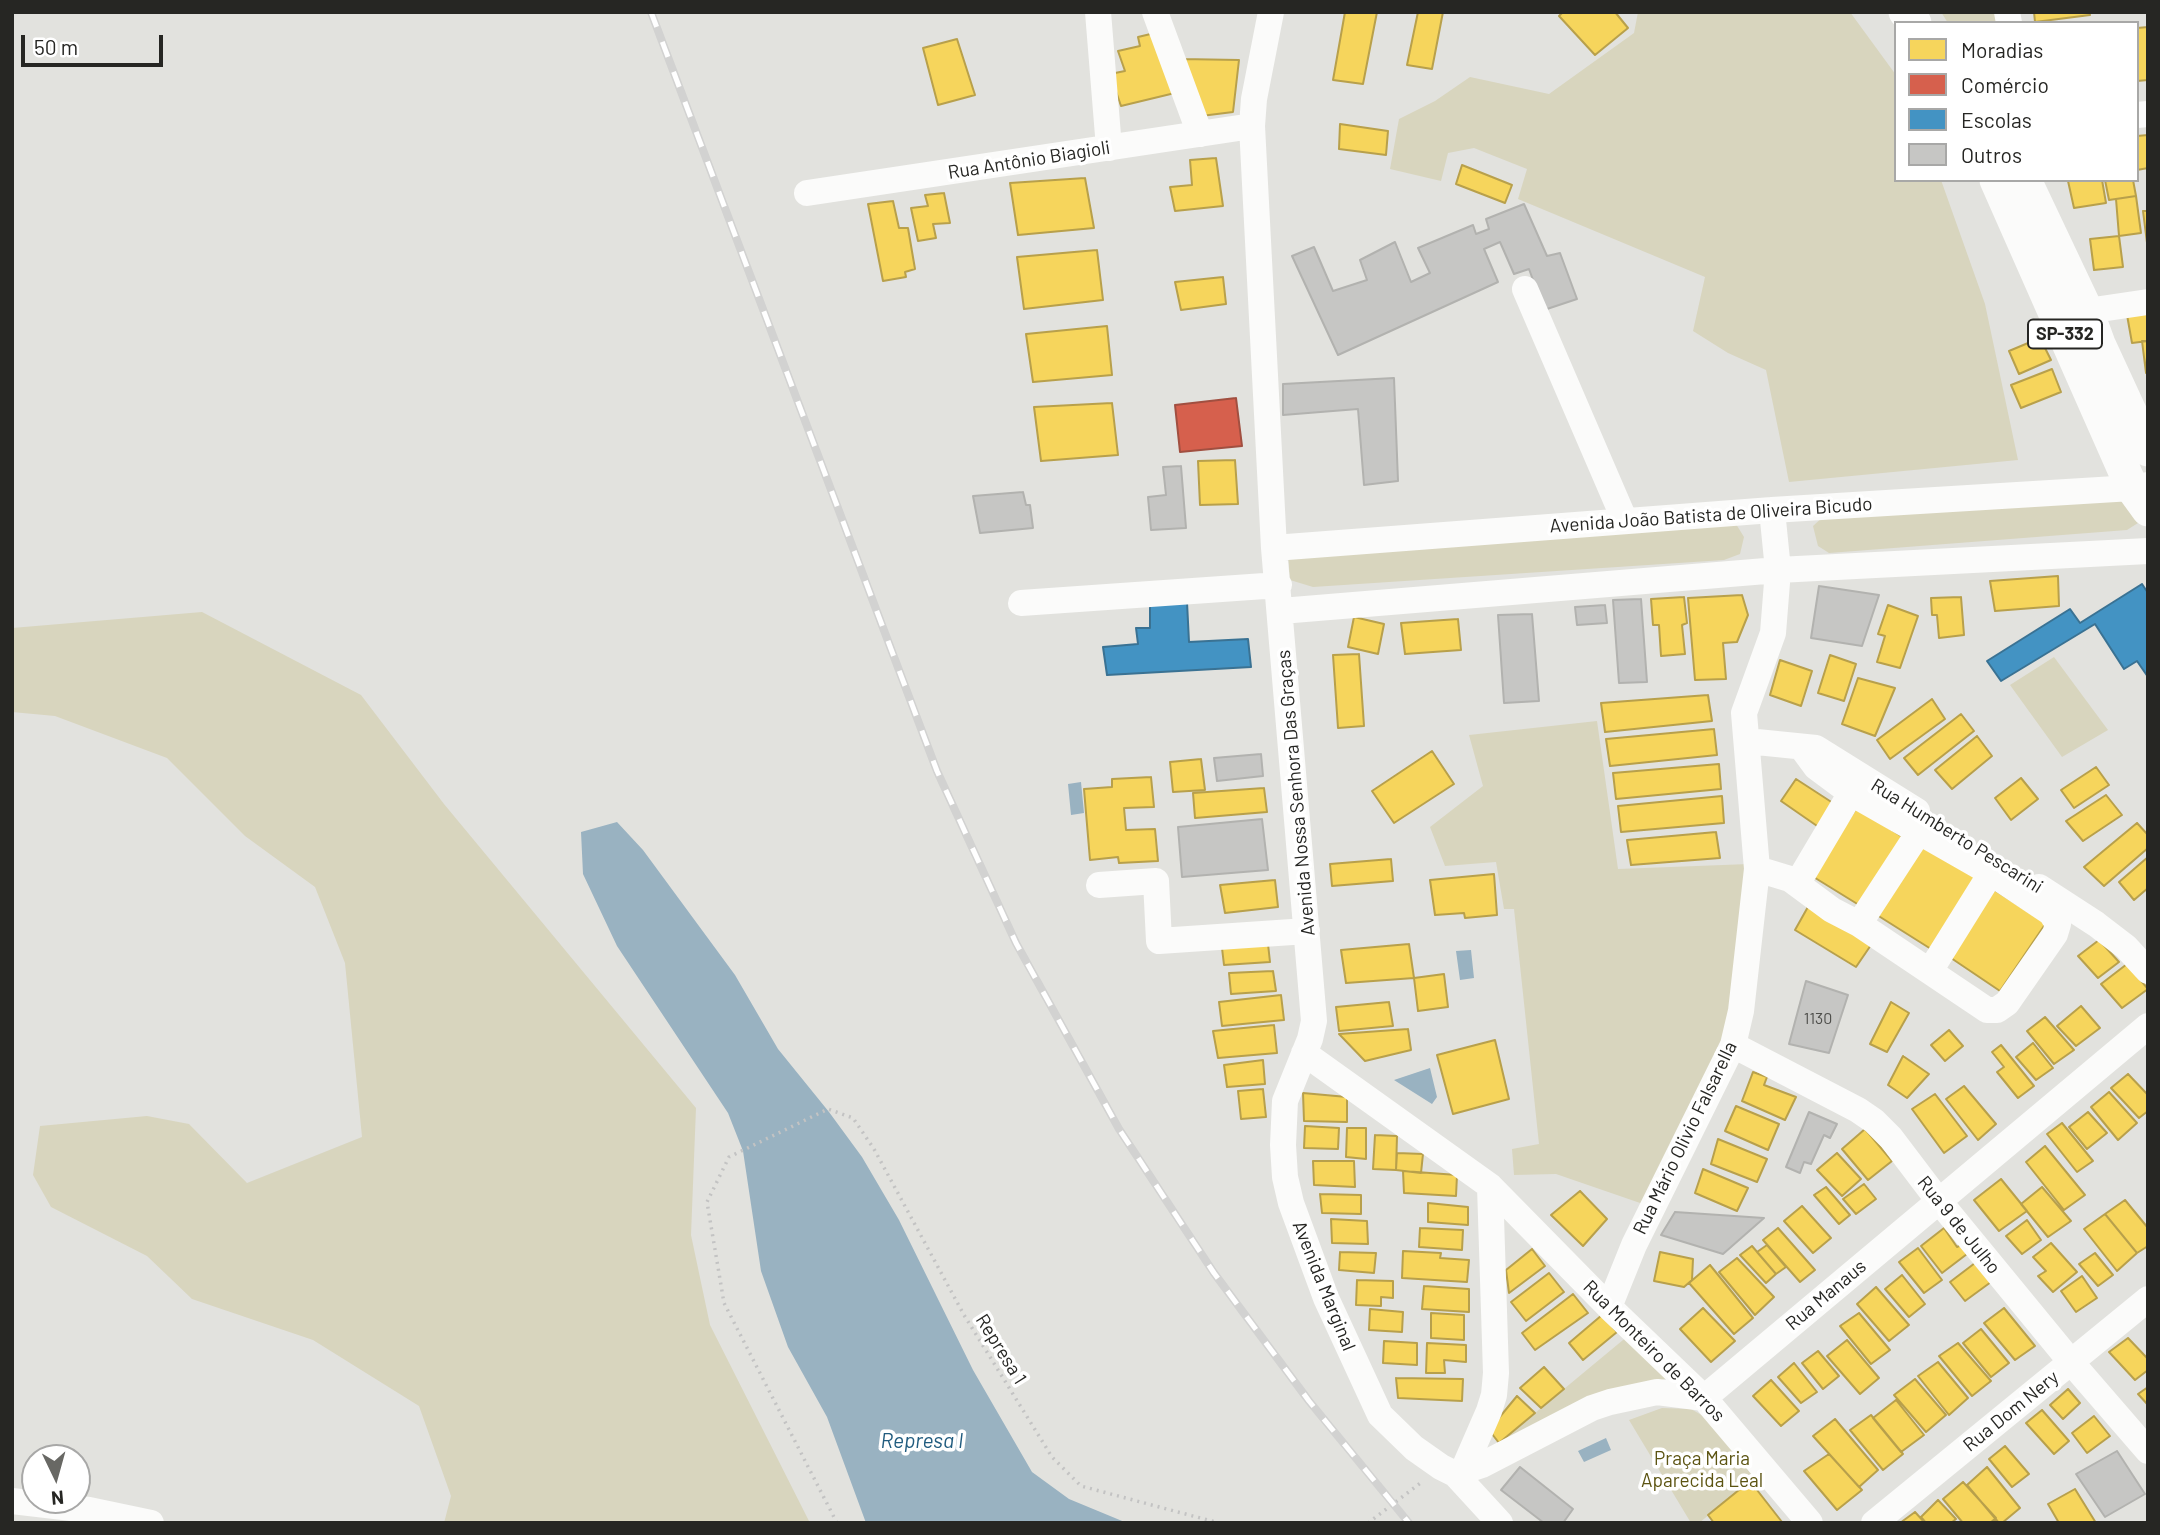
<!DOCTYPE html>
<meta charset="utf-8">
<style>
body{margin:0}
#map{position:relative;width:2160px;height:1535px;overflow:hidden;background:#e2e2de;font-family:Barlow,sans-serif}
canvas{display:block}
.frame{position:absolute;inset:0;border:14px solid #262623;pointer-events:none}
.legend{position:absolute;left:1894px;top:21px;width:245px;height:161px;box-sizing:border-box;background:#fff;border:2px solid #a8a8a7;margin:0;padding:9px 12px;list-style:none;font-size:21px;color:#262623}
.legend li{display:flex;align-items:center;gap:14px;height:35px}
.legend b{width:35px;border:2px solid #a8a8a7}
.north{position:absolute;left:21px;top:1444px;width:70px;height:70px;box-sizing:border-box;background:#fff;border:2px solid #a8a8a7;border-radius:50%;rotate:175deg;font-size:19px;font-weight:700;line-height:28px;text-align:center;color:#262623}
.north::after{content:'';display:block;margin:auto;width:24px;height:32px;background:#686864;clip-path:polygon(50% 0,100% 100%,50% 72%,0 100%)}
.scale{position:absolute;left:21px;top:35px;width:142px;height:32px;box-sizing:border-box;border:4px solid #262623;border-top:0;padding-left:9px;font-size:21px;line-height:24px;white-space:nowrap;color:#262623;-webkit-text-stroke:5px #fff;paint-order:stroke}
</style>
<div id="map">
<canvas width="2160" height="1535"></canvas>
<div class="frame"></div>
<ul class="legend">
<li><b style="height:19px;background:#f6d55c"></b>Moradias</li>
<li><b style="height:19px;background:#d6604d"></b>Comércio</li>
<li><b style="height:19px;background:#4393c3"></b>Escolas</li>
<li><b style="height:19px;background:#c6c6c4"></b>Outros</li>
</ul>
<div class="north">N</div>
<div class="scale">50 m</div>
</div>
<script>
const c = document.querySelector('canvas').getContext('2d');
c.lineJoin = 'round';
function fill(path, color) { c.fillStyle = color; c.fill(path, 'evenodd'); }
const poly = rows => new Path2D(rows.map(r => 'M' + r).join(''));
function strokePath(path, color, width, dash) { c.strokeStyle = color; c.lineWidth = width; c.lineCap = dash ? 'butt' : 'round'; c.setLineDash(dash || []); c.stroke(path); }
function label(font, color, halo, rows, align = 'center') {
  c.font = font + ' Barlow,sans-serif'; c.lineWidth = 7; c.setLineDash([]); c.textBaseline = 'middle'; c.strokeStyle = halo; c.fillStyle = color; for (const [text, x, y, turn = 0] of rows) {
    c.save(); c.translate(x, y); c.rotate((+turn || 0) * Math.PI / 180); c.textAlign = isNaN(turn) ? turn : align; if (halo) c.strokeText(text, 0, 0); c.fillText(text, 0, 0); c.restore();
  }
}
fill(poly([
 [1638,12,1850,12,1896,75,1896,180,1941,180,1985,304,2018,460,1789,482,1766,370,1728,353,1693,331,1705,277,1518,199,1527,169,1474,148,1448,153,1441,181,1390,169,1399,119,1435,101,1470,77,1549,94,1634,33],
 [1941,12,1996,12,1999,23,1948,23],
 [2129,497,2136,504,2138,523,2127,530,1829,553,1818,546,1813,526,1825,515],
 [1736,524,1744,537,1740,554,1724,560,1313,587,1290,580,1288,555],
 [202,612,361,695,444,804,696,1108,691,1235,710,1325,810,1523,444,1523,451,1496,419,1406,313,1340,192,1299,147,1256,51,1207,33,1175,40,1126,147,1116,189,1124,247,1183,362,1137,345,963,315,887,245,836,167,758,55,716,12,712,12,628],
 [2054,657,2108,730,2062,757,2010,685],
 [1597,721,1618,869,1749,864,1728,1032,1643,1204,1556,1174,1514,1175,1512,1149,1539,1144,1514,909,1504,909,1496,862,1445,866,1430,827,1483,786,1469,735],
 [1629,1335,1672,1377,1605,1396,1494,1447],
 [1662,1408,1691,1409,1712,1421,1754,1478,1699,1523,1691,1523,1629,1420]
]), '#d8d5be');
fill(poly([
 [1081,782,1084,813,1071,815,1068,784],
 [617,822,643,850,735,975,778,1049,829,1112,862,1157,899,1220,973,1370,1032,1472,1069,1499,1127,1523,866,1523,827,1417,788,1347,761,1271,743,1151,728,1113,617,946,583,874,581,832],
 [1471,950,1474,978,1460,980,1456,951],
 [1430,1068,1437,1097,1432,1104,1394,1080],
 [1606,1438,1611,1450,1584,1462,1578,1451]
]), '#99b2c1');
const homes = poly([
 [1345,12,1377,12,1363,84,1333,80,1345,12],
 [1418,12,1443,12,1432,69,1407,65,1418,12],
 [1563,12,1615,12,1628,28,1595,55,1559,16,1563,12],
 [2034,12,2089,12,2090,15,2035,22,2034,12],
 [2148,27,2148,80,2137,81,2137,28,2148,27],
 [1159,32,1179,92,1121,106,1110,74,1125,71,1118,51,1140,46,1138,37,1159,32],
 [957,39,975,95,938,105,923,48,957,39],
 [1181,59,1239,60,1233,112,1201,116,1181,59],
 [1340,124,1388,131,1386,155,1339,149,1340,124],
 [2148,135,2148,168,2137,170,2137,136,2148,135],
 [1216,158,1223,206,1175,211,1170,187,1192,185,1190,160,1216,158],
 [1462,165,1512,185,1505,203,1456,184,1462,165],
 [1085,178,1094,228,1018,235,1010,183,1085,178],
 [2102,180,2106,203,2074,208,2068,181,2102,180],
 [2105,180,2133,180,2136,196,2109,200,2105,180],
 [944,193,950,223,933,224,936,238,918,241,911,208,928,206,925,195,944,193],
 [2136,196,2141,233,2119,236,2116,199,2136,196],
 [893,201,899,228,908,228,915,269,905,272,906,277,883,281,868,204,893,201],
 [2143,211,2148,211,2148,251,2143,211],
 [2119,236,2123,267,2094,270,2090,239,2119,236],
 [1097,250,1103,300,1024,309,1017,257,1097,250],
 [1223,277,1226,304,1181,310,1175,282,1223,277],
 [2148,313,2148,341,2132,343,2127,315,2148,313],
 [1107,326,1112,375,1033,382,1026,334,1107,326],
 [2040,338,2051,360,2019,374,2009,351,2040,338],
 [2142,341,2148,341,2146,373,2142,341],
 [2052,369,2061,392,2021,408,2011,385,2052,369],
 [1112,403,1118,455,1041,461,1034,407,1112,403],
 [1235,460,1238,504,1200,505,1198,461,1235,460],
 [2058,576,2059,606,1995,611,1990,581,2058,576],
 [1742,595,1748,615,1737,642,1723,643,1726,679,1695,680,1688,598,1742,595],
 [1684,597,1687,623,1682,625,1685,654,1661,656,1659,625,1653,625,1651,599,1684,597],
 [1961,597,1964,635,1939,638,1937,615,1932,615,1931,598,1961,597],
 [1888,605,1918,616,1900,668,1877,662,1885,636,1878,634,1888,605],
 [1354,617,1384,624,1378,654,1348,647,1354,617],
 [1458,619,1461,650,1405,654,1401,623,1458,619],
 [1359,654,1364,726,1338,728,1333,655,1359,654],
 [1830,655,1856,664,1844,701,1818,693,1830,655],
 [1780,660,1812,671,1801,706,1770,695,1780,660],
 [1858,678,1895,688,1875,736,1842,724,1858,678],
 [1708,695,1712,721,1605,732,1601,703,1708,695],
 [1932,699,1945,719,1890,759,1877,740,1932,699],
 [1961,714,1974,731,1918,775,1904,758,1961,714],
 [1714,729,1717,755,1610,766,1606,739,1714,729],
 [1977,736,1992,756,1952,789,1935,770,1977,736],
 [1432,751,1454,784,1394,823,1372,791,1432,751],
 [1201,759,1205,790,1173,792,1170,762,1201,759],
 [1719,764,1721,789,1616,799,1613,773,1719,764],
 [2096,767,2109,785,2074,808,2061,790,2096,767],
 [1151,777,1154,807,1124,808,1126,830,1155,829,1158,861,1119,863,1118,857,1090,860,1084,789,1112,787,1112,779,1151,777],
 [2021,778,2038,799,2011,820,1995,798,2021,778],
 [1796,779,1836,805,1820,828,1781,801,1796,779],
 [1264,788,1267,812,1195,818,1193,793,1264,788],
 [2106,795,2122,815,2083,841,2066,821,2106,795],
 [1722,796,1724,823,1621,832,1618,806,1722,796],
 [1857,807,1904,838,1859,905,1812,876,1857,807],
 [2137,823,2148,835,2148,848,2104,886,2084,867,2137,823],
 [1716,832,1720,858,1631,865,1627,840,1716,832],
 [1924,844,1977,876,1931,949,1877,915,1924,844],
 [2148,857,2148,888,2134,900,2119,882,2148,857],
 [1391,859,1393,881,1332,886,1330,864,1391,859],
 [1494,874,1497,915,1465,918,1464,913,1435,915,1430,880,1494,874],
 [1275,880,1278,907,1225,913,1220,885,1275,880],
 [1993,889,2046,923,2000,991,1951,958,1993,889],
 [1809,905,1871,945,1856,967,1795,930,1809,905],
 [2099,940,2119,962,2098,978,2078,956,2099,940],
 [1268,944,1270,962,1224,965,1222,948,1268,944],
 [1409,944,1414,978,1346,983,1341,950,1409,944],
 [2127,964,2148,989,2122,1008,2101,984,2127,964],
 [1273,971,1276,991,1231,994,1229,973,1273,971],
 [1444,974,1448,1007,1418,1011,1414,978,1444,974],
 [1281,995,1284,1020,1222,1026,1219,1002,1281,995],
 [1389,1002,1393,1026,1339,1031,1336,1007,1389,1002],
 [1891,1002,1909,1013,1887,1052,1870,1044,1891,1002],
 [2081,1006,2100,1028,2076,1046,2057,1026,2081,1006],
 [2045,1017,2074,1050,2054,1064,2027,1031,2045,1017],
 [1274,1025,1277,1053,1218,1058,1213,1031,1274,1025],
 [1408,1029,1411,1050,1365,1061,1339,1034,1408,1029],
 [1949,1030,1963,1046,1945,1061,1931,1045,1949,1030],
 [1495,1040,1509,1099,1453,1114,1437,1055,1495,1040],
 [2033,1043,2053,1068,2036,1080,2016,1057,2033,1043],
 [2001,1045,2034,1086,2018,1098,1997,1072,2004,1067,1992,1052,2001,1045],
 [1903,1056,1929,1074,1907,1098,1888,1085,1903,1056],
 [1263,1060,1265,1084,1227,1087,1224,1065,1263,1060],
 [1753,1072,1767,1077,1764,1085,1796,1097,1785,1120,1742,1101,1753,1072],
 [2128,1074,2148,1095,2148,1111,2139,1118,2111,1088,2128,1074],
 [1964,1086,1996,1124,1978,1140,1946,1099,1964,1086],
 [1263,1089,1266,1117,1241,1119,1238,1091,1263,1089],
 [2109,1092,2137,1123,2118,1140,2091,1107,2109,1092],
 [1303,1093,1347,1097,1347,1122,1304,1121,1303,1093],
 [1935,1094,1967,1136,1944,1153,1912,1109,1935,1094],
 [1736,1106,1779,1124,1768,1150,1725,1131,1736,1106],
 [2088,1112,2107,1133,2087,1149,2069,1127,2088,1112],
 [2062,1123,2093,1161,2077,1172,2047,1134,2062,1123],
 [1305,1126,1339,1128,1338,1149,1304,1148,1305,1126],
 [1347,1128,1366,1128,1366,1159,1346,1157,1347,1128],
 [1865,1129,1892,1161,1868,1180,1842,1149,1865,1129],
 [1375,1135,1397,1136,1396,1170,1373,1169,1375,1135],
 [1718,1139,1767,1159,1757,1182,1711,1164,1718,1139],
 [2045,1146,2085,1195,2064,1210,2026,1162,2045,1146],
 [1397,1153,1423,1154,1421,1173,1396,1170,1397,1153],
 [1837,1153,1861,1179,1842,1196,1817,1170,1837,1153],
 [1313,1161,1354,1161,1355,1187,1314,1185,1313,1161],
 [1703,1169,1748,1188,1737,1211,1695,1193,1703,1169],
 [1403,1171,1457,1175,1456,1196,1404,1193,1403,1171],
 [2001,1179,2027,1211,1999,1231,1974,1200,2001,1179],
 [1864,1184,1876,1199,1856,1214,1843,1199,1864,1184],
 [1826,1187,1850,1215,1839,1224,1814,1195,1826,1187],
 [2042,1187,2071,1221,2048,1237,2021,1204,2042,1187],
 [1580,1191,1607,1219,1583,1246,1551,1215,1580,1191],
 [1320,1194,1361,1195,1361,1214,1322,1213,1320,1194],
 [2125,1200,2148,1228,2148,1246,2137,1253,2105,1214,2125,1200],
 [1428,1203,1468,1207,1468,1225,1428,1222,1428,1203],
 [1802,1206,1831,1238,1813,1253,1784,1221,1802,1206],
 [2105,1214,2137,1253,2117,1271,2084,1229,2105,1214],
 [1331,1219,1367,1221,1368,1244,1332,1243,1331,1219],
 [2027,1220,2041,1240,2022,1254,2006,1236,2027,1220],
 [1420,1228,1463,1230,1462,1250,1419,1247,1420,1228],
 [1778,1228,1815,1270,1800,1282,1763,1240,1778,1228],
 [1944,1228,1957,1247,1961,1245,1967,1254,1942,1273,1921,1246,1944,1228],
 [2051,1243,2077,1272,2053,1292,2038,1276,2046,1271,2033,1257,2051,1243],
 [1767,1245,1786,1267,1776,1274,1757,1252,1767,1245],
 [1752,1246,1776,1274,1766,1283,1740,1255,1752,1246],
 [1918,1248,1942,1280,1924,1293,1899,1262,1918,1248],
 [1532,1249,1545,1266,1509,1293,1506,1270,1532,1249],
 [1403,1251,1441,1253,1440,1258,1469,1260,1467,1282,1402,1278,1403,1251],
 [1340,1252,1376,1253,1374,1273,1339,1270,1340,1252],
 [1660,1252,1693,1259,1692,1280,1684,1287,1654,1281,1660,1252],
 [2095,1253,2113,1275,2098,1286,2079,1264,2095,1253],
 [1737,1258,1774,1297,1755,1315,1719,1272,1737,1258],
 [1975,1263,1991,1282,1965,1301,1950,1282,1975,1263],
 [1710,1265,1753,1318,1734,1334,1689,1283,1710,1265],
 [1549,1273,1564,1292,1526,1321,1511,1302,1549,1273],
 [1902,1275,1925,1304,1909,1317,1885,1289,1902,1275],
 [2082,1276,2097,1298,2076,1312,2061,1291,2082,1276],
 [1357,1280,1393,1281,1393,1298,1381,1297,1381,1306,1356,1305,1357,1280],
 [1424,1286,1469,1289,1469,1312,1422,1309,1424,1286],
 [1876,1287,1909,1325,1889,1341,1857,1304,1876,1287],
 [1573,1294,1588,1313,1535,1350,1522,1333,1573,1294],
 [1703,1308,1735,1341,1711,1362,1680,1329,1703,1308],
 [2004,1308,2035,1346,2015,1360,1984,1323,2004,1308],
 [1370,1309,1403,1312,1402,1332,1369,1330,1370,1309],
 [1431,1313,1464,1315,1464,1340,1431,1338,1431,1313],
 [1859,1313,1890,1350,1871,1364,1840,1326,1859,1313],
 [1602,1315,1617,1332,1583,1360,1569,1343,1602,1315],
 [1981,1329,2009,1363,1991,1377,1963,1343,1981,1329],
 [2128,1338,2148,1359,2148,1370,2135,1380,2109,1352,2128,1338],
 [1847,1340,1879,1378,1860,1394,1827,1356,1847,1340],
 [1384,1341,1417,1343,1417,1365,1383,1363,1384,1341],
 [1427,1343,1466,1345,1466,1362,1444,1360,1445,1373,1426,1373,1427,1343],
 [1958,1343,1991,1381,1972,1396,1939,1356,1958,1343],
 [1818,1351,1839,1376,1823,1389,1802,1363,1818,1351],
 [1938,1362,1968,1398,1949,1415,1918,1376,1938,1362],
 [1794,1363,1817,1392,1801,1403,1778,1377,1794,1363],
 [1544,1367,1564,1389,1541,1408,1520,1388,1544,1367],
 [1396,1378,1463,1379,1462,1401,1398,1398,1396,1378],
 [1915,1379,1946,1415,1926,1432,1894,1395,1915,1379],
 [1771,1380,1799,1411,1781,1426,1753,1396,1771,1380],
 [2148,1387,2148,1405,2138,1394,2148,1387],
 [2068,1389,2080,1403,2063,1419,2050,1405,2068,1389],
 [1517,1396,1535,1413,1499,1443,1489,1430,1517,1396],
 [1896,1400,1924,1435,1901,1452,1873,1418,1896,1400],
 [2042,1410,2069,1441,2054,1454,2026,1423,2042,1410],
 [1871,1415,1903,1454,1883,1470,1850,1430,1871,1415],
 [2094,1416,2110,1436,2087,1453,2072,1433,2094,1416],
 [1835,1419,1878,1470,1859,1487,1813,1436,1835,1419],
 [2005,1446,2029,1474,2012,1487,1989,1459,2005,1446],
 [1829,1454,1862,1490,1837,1510,1804,1471,1829,1454],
 [1987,1467,2020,1508,2002,1523,1999,1523,1967,1485,1987,1467],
 [1750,1481,1782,1522,1714,1523,1708,1515,1750,1481],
 [1963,1482,1996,1518,1990,1523,1963,1523,1943,1499,1963,1482],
 [2075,1489,2096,1523,2059,1523,2048,1504,2075,1489],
 [1938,1500,1956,1519,1951,1523,1926,1523,1921,1517,1938,1500],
 [1915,1512,1925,1523,1900,1523,1915,1512]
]);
fill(homes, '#f6d55c');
strokePath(homes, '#b8a04b', 2);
const shops = poly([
 [1236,398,1242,446,1180,452,1175,405,1236,398]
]);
fill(shops, '#d6604d');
strokePath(shops, '#a14f40', 2);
const schools = poly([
 [2142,584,2148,593,2148,677,2137,661,2124,669,2095,624,2001,681,1987,661,2070,609,2080,623,2142,584],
 [1150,601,1187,602,1189,642,1248,639,1251,667,1107,675,1103,647,1138,644,1136,628,1150,628,1150,601]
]);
fill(schools, '#4393c3');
strokePath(schools, '#3a7293', 2);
const building = poly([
 [1524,204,1547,256,1560,253,1577,299,1544,310,1529,269,1514,274,1500,242,1484,249,1498,282,1338,355,1292,256,1314,247,1333,291,1367,280,1360,260,1395,242,1411,282,1430,273,1418,248,1473,225,1476,234,1489,229,1486,219,1524,204],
 [1394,378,1398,481,1364,485,1358,409,1283,415,1283,384,1394,378],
 [1181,466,1186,528,1151,530,1148,497,1166,495,1163,467,1181,466],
 [1023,492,1026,505,1030,505,1033,528,980,533,973,496,1023,492],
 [1819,586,1879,595,1862,646,1811,638,1819,586],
 [1641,599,1647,682,1619,683,1613,600,1641,599],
 [1605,605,1607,623,1577,625,1575,607,1605,605],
 [1532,614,1539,701,1504,703,1498,615,1532,614],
 [1261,754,1263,776,1217,781,1214,758,1261,754],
 [1262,819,1268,870,1182,877,1178,827,1262,819],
 [1806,981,1848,995,1829,1053,1789,1044,1806,981],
 [1809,1112,1837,1124,1830,1138,1824,1135,1811,1164,1804,1162,1800,1173,1786,1167,1809,1112],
 [1675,1212,1764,1218,1723,1254,1661,1235,1675,1212],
 [2117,1451,2145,1494,2105,1517,2076,1474,2117,1451],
 [1520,1467,1573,1509,1563,1523,1544,1523,1501,1490,1520,1467]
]);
fill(building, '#c6c6c4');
strokePath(building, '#b2b2af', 2);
strokePath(poly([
 [837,1523,724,1303,707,1202,729,1157,828,1109,853,1118,874,1149,964,1315,1052,1457,1081,1486,1219,1523],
 [1368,1523,1423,1481]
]), '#c3c3c3', 3.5, [2, 5]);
strokePath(poly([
 [1098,12,1109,148],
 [1155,12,1200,134],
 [1271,12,1254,99,1252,126,1274,548,1314,1021,1310,1039,1285,1101,1283,1145,1285,1177,1291,1203,1326,1298,1380,1415,1414,1448,1441,1467,1455,1474,1482,1465,1592,1408,1610,1402,1657,1392,1704,1398,2148,1026],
 [2007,12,2009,23],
 [2137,115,2148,114],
 [807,193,1252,126],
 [1525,289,1625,521],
 [2087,311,2148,302],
 [1274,548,1772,510,2132,488,2148,485],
 [1021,603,1279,585],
 [1281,611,1778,570,2148,551],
 [1747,741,1816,748,1917,811],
 [1757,869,1790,879,1832,910,1859,924,1987,1010,1997,1010,2007,1003,2055,934,2058,924,2051,913,1991,873,1851,793,1816,767,1802,748],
 [1797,884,1851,793],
 [1099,885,1156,881,1159,941,1307,931],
 [2039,887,2096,924,2126,947,2148,971],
 [1859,924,1919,832],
 [1930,971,1991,873],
 [1733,1045,1858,1110,1874,1121,1891,1138,1938,1200,2071,1362,2148,1451],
 [1304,1053,1490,1186,1609,1307,1704,1398,1810,1523],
 [1609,1307,1634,1245,1733,1045,1741,1011,1757,869,1744,713,1773,633,1778,570,1772,510],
 [1462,1473,1489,1411,1494,1395,1496,1373,1490,1186],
 [1455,1474,1500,1523],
 [12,1501,89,1510,151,1523],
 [1874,1523,2148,1299]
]), '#fbfbfa', 26);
strokePath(poly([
 [1905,12,1915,23],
 [1996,180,2132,488,2148,510],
 [2025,180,2087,311,2099,344,2148,450]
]), '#fbfbfa', 33);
const rail = poly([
 [651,12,937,771,1016,943,1119,1129,1214,1273,1309,1401,1409,1523]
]);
strokePath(rail, '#d2d2d1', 8);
strokePath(rail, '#fff', 5, [16]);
label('16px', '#4e4e4b', null, [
 ["1130",1818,1019]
]);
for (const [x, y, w] of [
 [2065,334,74]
]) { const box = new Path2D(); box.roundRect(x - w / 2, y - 14.5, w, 29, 5); c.fillStyle = '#fff'; c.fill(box); strokePath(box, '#262623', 2); }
label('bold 18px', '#262623', null, [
 ["SP-332",2065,334]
]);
label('19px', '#262623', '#fff', [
 ["Rua Antônio Biagioli",1029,160,-9],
 ["Avenida João Batista de Oliveira Bicudo",1711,515,-4],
 ["Avenida Nossa Senhora Das Graças",1296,793,-95],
 ["Rua Humberto Pescarini",1957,836,32],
 ["Rua Mário Olivio Falsarella",1685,1138,-64],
 ["Rua 9 de Julho",1959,1225,51],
 ["Avenida Marginal",1324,1286,68],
 ["Rua Manaus",1826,1295,-40],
 ["Represa 1",1001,1349,58],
 ["Rua Monteiro de Barros",1654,1351,45],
 ["Rua Dom Nery",2011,1411,-39]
]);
label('19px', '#5c5412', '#fff', [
 ["Praça Maria",1702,1459],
 ["Aparecida Leal",1702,1481]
]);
label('italic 21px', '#215c7f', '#fff', [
 ["Represa I",922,1441]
]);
</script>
